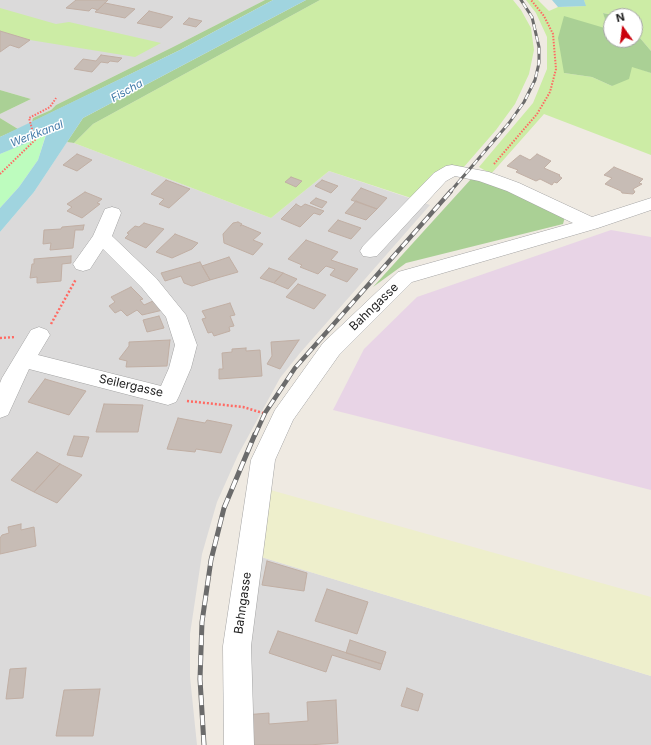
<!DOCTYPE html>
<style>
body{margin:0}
#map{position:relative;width:651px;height:745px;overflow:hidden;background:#efeae2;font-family:Inter,sans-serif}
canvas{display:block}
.north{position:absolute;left:603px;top:8px;width:40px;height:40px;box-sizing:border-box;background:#fff;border:1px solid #a5a5a5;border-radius:50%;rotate:346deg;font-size:11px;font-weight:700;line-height:16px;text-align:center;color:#1d1d1d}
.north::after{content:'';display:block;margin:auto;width:14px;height:18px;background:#ca000c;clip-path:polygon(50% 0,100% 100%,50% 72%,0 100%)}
</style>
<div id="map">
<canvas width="651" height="745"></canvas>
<div class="north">N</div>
</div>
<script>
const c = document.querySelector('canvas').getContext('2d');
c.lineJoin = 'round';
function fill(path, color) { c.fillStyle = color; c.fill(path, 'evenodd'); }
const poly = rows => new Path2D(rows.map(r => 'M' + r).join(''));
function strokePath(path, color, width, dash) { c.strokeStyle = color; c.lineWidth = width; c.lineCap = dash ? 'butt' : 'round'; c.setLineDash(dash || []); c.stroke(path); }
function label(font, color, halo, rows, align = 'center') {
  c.font = font + ' Inter,sans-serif'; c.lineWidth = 3; c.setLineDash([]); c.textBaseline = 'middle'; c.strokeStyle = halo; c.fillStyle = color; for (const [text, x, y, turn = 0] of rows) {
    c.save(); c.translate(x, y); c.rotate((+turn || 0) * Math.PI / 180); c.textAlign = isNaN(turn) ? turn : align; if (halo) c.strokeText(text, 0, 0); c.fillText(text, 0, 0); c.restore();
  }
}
fill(poly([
 [0,0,265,0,175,46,56,105,51,110,33,118,32,122,18,129,0,118,0,114,31,99,0,90],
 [67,142,74,143,271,218,329,171,430,205,300,353,280,378,238,455,217,502,202,554,190,634,190,677,197,745,0,745,0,232,34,192],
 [258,556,651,676,651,745,231,745]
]), '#dbdada');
fill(poly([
 [611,230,651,237,651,490,333,410,364,349,417,297]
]), '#e8d4e6');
fill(poly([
 [267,489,651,597,651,676,258,556]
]), '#eeefcc');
fill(poly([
 [320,0,513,0,521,10,531,28,534,50,529,74,515,104,496,130,463,168,411,198,329,171,271,218,74,143,93,124],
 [526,0,538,0,549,11,558,7,585,6,584,0,651,0,651,51,635,32,635,16,617,16,603,13,609,29,564,73,592,77,612,86,632,66,651,73,651,155,544,114,491,174,479,167,533,103,547,69,547,37,536,13],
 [0,8,56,24,69,22,161,43,135,57,30,40,0,31]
]), '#cceca5');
fill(poly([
 [265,0,273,0,180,50,32,122,33,118,51,110,56,105,175,46],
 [306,0,320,0,93,124,74,143,67,142,83,118],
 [603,13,617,16,611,16,611,40,635,40,635,32,651,51,651,73,632,67,629,79,612,86,592,77,564,73,558,38,564,16,608,29],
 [0,90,31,99,0,114],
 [0,118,18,129,0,137],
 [472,178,508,190,565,217,563,224,406,263,373,287]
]), '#aad095');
fill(poly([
 [46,134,38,160,19,187,0,208,0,154]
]), '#bdfcbe');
fill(poly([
 [273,0,306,0,83,118,34,192,0,232,0,208,19,187,38,160,46,135,0,154,0,137,180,50],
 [552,0,584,0,586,6,558,7]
]), '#a0d4df');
const building = poly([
 [76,0,108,0,98,10,92,8,89,11,66,8,76,0],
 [105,3,135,9,125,18,95,12,105,3],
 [149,11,173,17,161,28,137,23,149,11],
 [189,18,202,21,196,27,183,24,189,18],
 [0,31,30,40,19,48,10,45,0,52,0,31],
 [101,55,122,58,118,62,110,61,108,63,101,62,92,72,74,69,83,59,96,61,101,55],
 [77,154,92,160,77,171,63,165,77,154],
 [537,154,551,161,544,168,560,175,559,176,562,178,557,183,554,182,552,185,540,179,536,181,516,172,518,170,507,166,520,155,530,160,537,154],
 [614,167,643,179,639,183,642,184,633,189,635,192,633,194,622,193,621,191,605,184,612,178,604,175,614,167],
 [291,177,302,181,296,187,285,182,291,177],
 [166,180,190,189,169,208,159,204,164,199,151,194,166,180],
 [322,180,338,186,331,193,315,186,322,180],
 [361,188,387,198,377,209,351,200,361,188],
 [85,192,102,199,97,203,100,204,82,218,67,211,72,207,67,204,85,192],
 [316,198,327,202,322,208,310,203,316,198],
 [356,201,377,209,366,220,345,213,356,201],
 [296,204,301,207,305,204,324,211,320,215,314,213,300,227,281,219,296,204],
 [338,220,361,228,351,239,328,231,338,220],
 [238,222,242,224,240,226,242,225,261,233,253,240,263,244,253,255,224,243,223,234,233,223,238,222],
 [144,223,164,229,146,248,125,238,129,234,127,233,135,226,139,227,144,223],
 [84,225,83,230,75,230,73,248,50,250,51,243,43,244,44,230,61,229,62,227,84,225],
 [175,234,198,243,192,249,172,258,156,252,175,234],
 [306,240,338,252,331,260,358,269,347,282,330,275,335,269,326,266,318,274,300,267,302,265,288,259,306,240],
 [71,256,71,263,62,264,61,281,37,283,37,277,30,278,32,264,34,264,34,259,71,256],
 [229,257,238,272,210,280,202,266,229,257],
 [200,262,210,280,192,286,184,283,181,276,165,281,161,273,200,262],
 [269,268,283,273,274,283,260,278,269,268],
 [283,273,297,279,288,289,274,283,283,273],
 [298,284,326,295,314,309,286,297,298,284],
 [131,287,143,299,140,300,144,305,153,301,163,310,142,315,137,310,127,316,121,310,115,313,109,306,115,302,111,297,131,287],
 [230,303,235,315,230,316,234,326,229,327,230,331,214,336,212,332,208,333,202,319,206,318,202,311,230,303],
 [159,316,164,328,147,332,143,320,159,316],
 [170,340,167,366,126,367,127,361,119,359,129,346,129,342,170,340],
 [299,340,280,369,267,364,272,356,271,342,299,340],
 [246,348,246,351,260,350,262,376,219,379,219,369,223,369,222,353,232,352,232,349,246,348],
 [45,379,86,391,69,415,28,402,45,379],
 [104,404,143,405,138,432,96,432,104,404],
 [178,418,205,423,207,420,232,425,221,453,196,449,195,452,167,449,178,418],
 [74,436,89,437,82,457,67,455,74,436],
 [37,452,60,464,34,492,11,480,37,452],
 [60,464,82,475,57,503,34,492,60,464],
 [21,524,21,530,34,527,36,546,0,554,0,538,2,535,9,533,8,527,21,524],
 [267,561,307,573,304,591,262,585,267,561],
 [327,589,368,602,357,634,315,621,327,589],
 [278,631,382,664,380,670,332,655,326,672,269,653,278,631],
 [350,640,386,652,382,664,346,653,350,640],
 [26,668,23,698,6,699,10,669,26,668],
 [407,688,423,694,418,711,401,706,407,688],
 [100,689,93,736,56,736,64,690,100,689],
 [336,700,338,743,308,745,244,745,244,715,269,713,269,724,308,721,307,702,336,700]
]);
fill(building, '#c7bcb5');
strokePath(building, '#c1afa4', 1);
const street = poly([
 [452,165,489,172,519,183,592,217,651,198,651,210,598,228,412,282,339,355,293,420,275,460,251,646,254,745,224,745,223,646,251,460,275,410,323,343,398,272,573,223,507,191,479,181,455,176,446,181,377,256,370,257,363,256,360,251,363,246,434,173,446,166,452,165],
 [112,207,119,209,121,213,112,236,156,278,186,315,197,345,191,368,179,396,176,402,168,405,29,369,8,415,0,418,0,383,2,378,31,330,39,327,47,330,50,335,38,355,161,386,169,368,175,345,166,317,142,288,103,249,90,269,83,271,76,269,73,264,93,236,105,209,112,207]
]);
strokePath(street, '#a4a4a4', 1);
strokePath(poly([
 [494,164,537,114,550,92,556,69,553,34,544,16,531,0],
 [0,174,35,140,29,118,50,107,56,98]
]), '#ff6a63', 2, [1.5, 1.5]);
strokePath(poly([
 [51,324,76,279],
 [0,338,16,337],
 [187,401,243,407,263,413]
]), '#ff6a63', 2.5, [2, 2]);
fill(street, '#fff');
const railFar2 = poly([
 [450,192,509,123,524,102,535,80,539,63,539,47,532,17,521,0]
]);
const railFar1 = poly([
 [255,435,265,413,295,368,451,191]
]);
const rail = poly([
 [204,745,200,679,202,622,211,560,224,508,255,434]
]);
strokePath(railFar2, '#6b6b6b', 3);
strokePath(railFar1, '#6b6b6b', 4.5);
strokePath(rail, '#6b6b6b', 5);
strokePath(railFar2, '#fff', 2, [6]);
strokePath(railFar1, '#fff', 3, [8]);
strokePath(rail, '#fff', 3.5, [10]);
label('italic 11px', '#437ba9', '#fff', [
 ["Fischa",127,91,-29],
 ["Werkkanal",37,134,-21]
]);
label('12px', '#1d1d1d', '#fff', [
 ["Bahngasse",374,307,-44],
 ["Seilergasse",131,386,13],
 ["Bahngasse",243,603,-82]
]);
</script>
